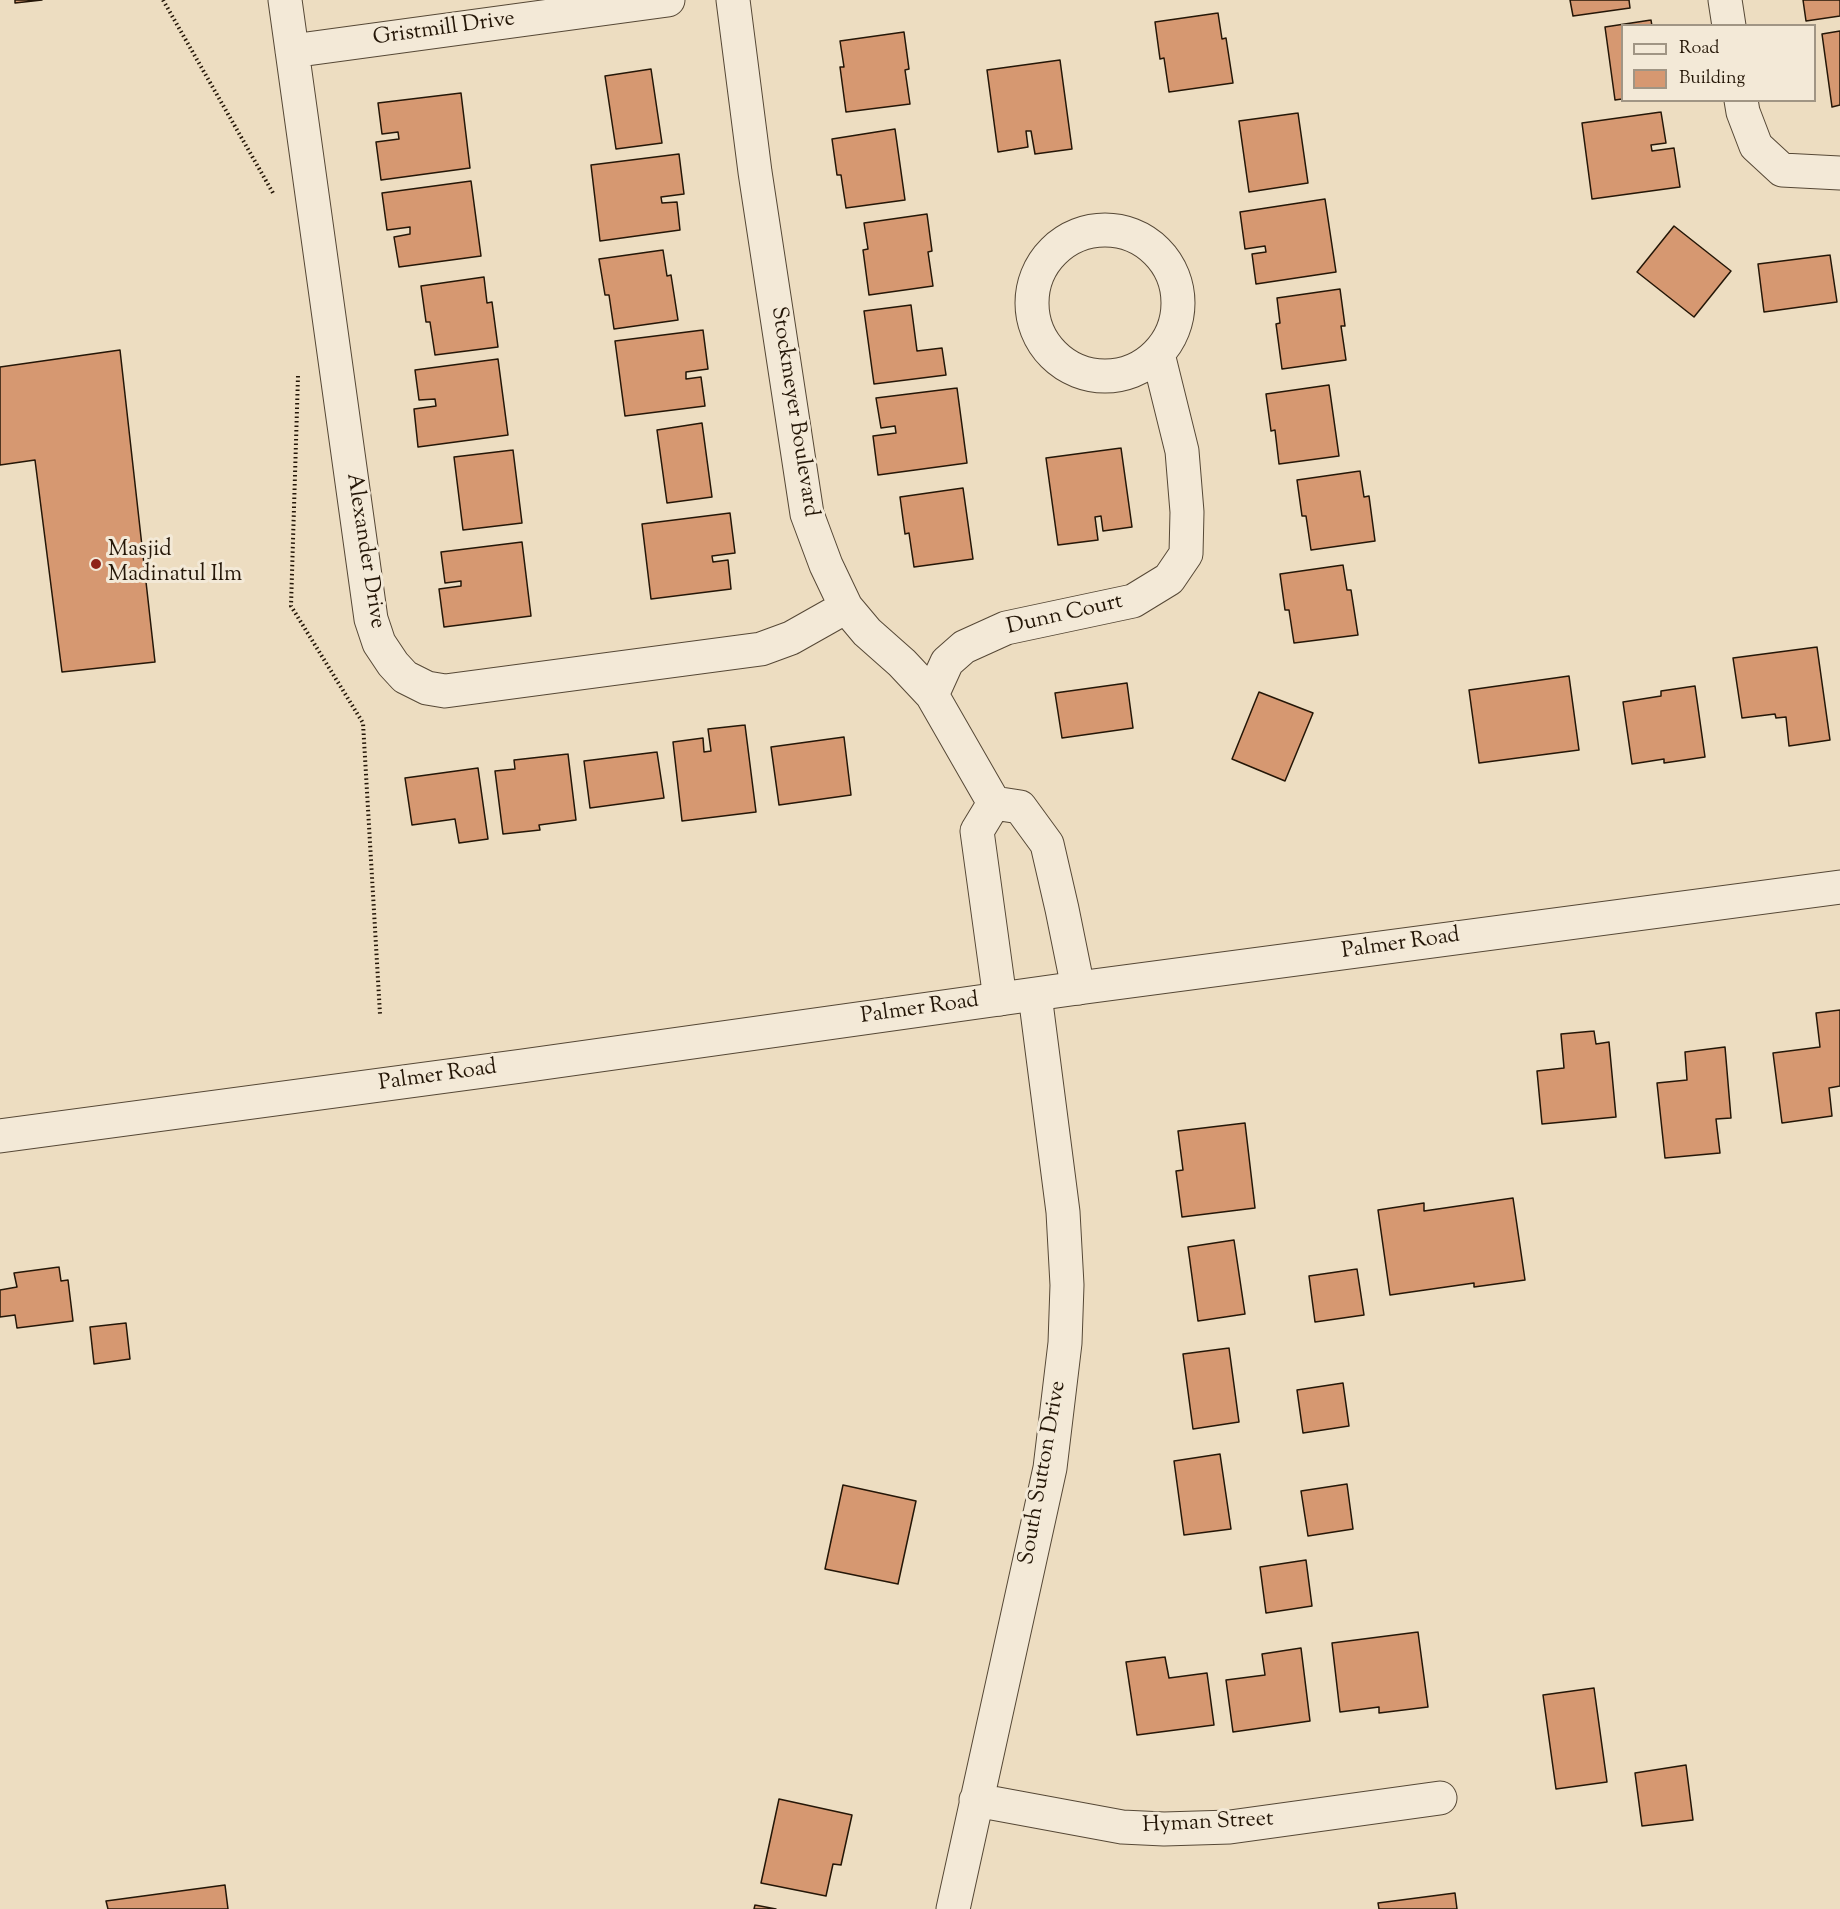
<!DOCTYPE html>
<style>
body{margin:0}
#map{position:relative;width:1840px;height:1909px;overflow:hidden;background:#edddc1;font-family:"Sorts Mill Goudy",serif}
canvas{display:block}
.legend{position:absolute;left:1621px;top:24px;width:195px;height:78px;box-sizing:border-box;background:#f3e9d7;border:2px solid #a09584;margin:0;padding:8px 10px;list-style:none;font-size:18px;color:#241607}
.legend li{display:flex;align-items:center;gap:12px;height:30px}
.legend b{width:30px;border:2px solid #a09584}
</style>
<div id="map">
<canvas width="1840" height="1909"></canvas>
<ul class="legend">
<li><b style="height:8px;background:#f3e9d7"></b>Road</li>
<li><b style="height:16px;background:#d69871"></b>Building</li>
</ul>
</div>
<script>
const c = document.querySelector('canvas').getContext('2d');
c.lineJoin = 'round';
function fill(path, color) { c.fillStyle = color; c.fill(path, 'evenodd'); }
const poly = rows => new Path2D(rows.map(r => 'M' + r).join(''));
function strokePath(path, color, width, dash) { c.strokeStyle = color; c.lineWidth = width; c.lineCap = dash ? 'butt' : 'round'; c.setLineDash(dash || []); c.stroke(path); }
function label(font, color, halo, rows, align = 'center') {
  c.font = font + ' "Sorts Mill Goudy",serif'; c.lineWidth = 6; c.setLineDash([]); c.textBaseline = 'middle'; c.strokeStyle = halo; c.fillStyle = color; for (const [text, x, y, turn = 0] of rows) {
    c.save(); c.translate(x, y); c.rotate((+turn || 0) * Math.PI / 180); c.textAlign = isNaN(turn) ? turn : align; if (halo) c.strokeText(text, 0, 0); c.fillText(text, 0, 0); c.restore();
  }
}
const building = poly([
 [15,0,42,0,15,3,15,0],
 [1570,0,1629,0,1630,8,1573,16,1570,0],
 [1803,0,1840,0,1840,16,1806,21,1803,0],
 [1218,13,1222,39,1226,38,1233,83,1169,92,1164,58,1160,59,1155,22,1218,13],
 [1651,20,1652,26,1622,26,1622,99,1615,100,1605,27,1651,20],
 [1840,31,1840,105,1832,107,1822,34,1840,31],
 [904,32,909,69,905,70,910,104,846,112,840,67,844,67,840,41,904,32],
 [1060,60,1072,149,1035,154,1031,131,1026,131,1028,147,998,152,987,70,1060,60],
 [651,69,662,143,616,149,605,76,651,69],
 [461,93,470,168,381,180,376,142,399,139,398,132,382,134,378,103,461,93],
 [1661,112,1666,143,1651,145,1652,151,1674,148,1680,187,1592,199,1582,123,1661,112],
 [1298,113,1308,183,1249,192,1239,121,1298,113],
 [895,129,905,200,846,208,841,175,837,175,832,139,895,129],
 [679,154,684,194,661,197,662,203,677,202,680,230,600,241,591,165,679,154],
 [471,181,481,256,399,267,394,237,410,234,410,227,387,230,382,193,471,181],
 [1325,199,1336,272,1256,284,1252,254,1266,252,1265,246,1245,249,1240,212,1325,199],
 [927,214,932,251,928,252,933,286,869,295,863,250,868,249,864,223,927,214],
 [1674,226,1731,271,1694,317,1637,272,1674,226],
 [663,250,667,276,671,275,678,320,614,329,609,295,605,295,599,259,663,250],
 [1830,255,1837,302,1764,312,1758,264,1830,255],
 [484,277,487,303,492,302,498,347,435,355,430,322,426,322,421,286,484,277],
 [1340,289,1345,326,1341,326,1346,360,1282,369,1276,324,1280,323,1277,298,1340,289],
 [911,305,917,351,942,348,946,375,874,384,864,311,911,305],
 [703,330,708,369,686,372,686,379,701,377,705,406,625,416,615,341,703,330],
 [120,350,155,662,62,672,35,460,0,465,0,367,120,350],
 [498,359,508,435,418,447,414,409,436,406,435,399,419,400,415,370,498,359],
 [1329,385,1339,456,1279,464,1275,430,1271,431,1266,394,1329,385],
 [957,388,967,463,878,475,873,436,896,433,895,426,881,428,876,398,957,388],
 [702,423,712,497,667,503,657,430,702,423],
 [1121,448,1132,527,1103,531,1101,516,1095,517,1098,540,1058,545,1046,458,1121,448],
 [513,450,522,523,463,530,454,457,513,450],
 [1360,471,1364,497,1369,496,1375,541,1311,550,1306,516,1302,516,1297,480,1360,471],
 [963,488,973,559,914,567,909,533,905,534,900,497,963,488],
 [730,513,735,553,712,556,713,562,728,560,731,589,651,599,642,524,730,513],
 [522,542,531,616,444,627,439,589,461,586,461,581,445,583,441,552,522,542],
 [1343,565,1347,590,1351,590,1358,635,1294,643,1289,610,1285,610,1280,574,1343,565],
 [1817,647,1830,740,1789,746,1786,717,1776,718,1775,714,1742,718,1733,658,1817,647],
 [1569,676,1579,750,1479,763,1469,690,1569,676],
 [1127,683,1133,728,1062,738,1055,693,1127,683],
 [1695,686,1705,757,1664,763,1664,759,1632,764,1623,702,1661,696,1661,691,1695,686],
 [1259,692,1313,713,1285,781,1232,759,1259,692],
 [745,725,756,812,682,821,673,742,703,738,704,752,711,751,708,729,745,725],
 [844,737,851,795,779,805,771,747,844,737],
 [657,752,664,798,590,808,584,761,657,752],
 [568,754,576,820,539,825,540,830,503,834,495,771,515,769,514,760,568,754],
 [478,768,488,839,459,843,455,819,412,825,405,778,478,768],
 [1840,1010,1840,1086,1829,1088,1832,1116,1782,1123,1773,1053,1820,1047,1816,1013,1840,1010],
 [1594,1031,1596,1044,1609,1042,1616,1117,1542,1124,1537,1071,1564,1068,1561,1034,1594,1031],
 [1725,1047,1731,1118,1716,1119,1720,1153,1665,1158,1657,1083,1687,1080,1685,1052,1725,1047],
 [1245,1123,1255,1208,1182,1217,1176,1171,1183,1170,1178,1131,1245,1123],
 [1513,1198,1525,1280,1474,1287,1474,1283,1390,1295,1378,1210,1424,1203,1424,1211,1513,1198],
 [1234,1240,1245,1314,1198,1321,1188,1247,1234,1240],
 [59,1267,61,1281,68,1280,73,1321,17,1328,15,1315,0,1317,0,1290,17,1287,14,1273,59,1267],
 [1357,1269,1364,1315,1315,1322,1309,1276,1357,1269],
 [126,1323,130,1359,94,1364,90,1327,126,1323],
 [1229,1348,1239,1422,1193,1429,1183,1354,1229,1348],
 [1343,1383,1349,1426,1303,1433,1297,1390,1343,1383],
 [1220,1454,1231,1529,1184,1535,1174,1461,1220,1454],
 [1347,1484,1353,1529,1308,1536,1301,1491,1347,1484],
 [843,1485,916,1501,898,1584,825,1569,843,1485],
 [1306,1560,1312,1606,1266,1613,1260,1567,1306,1560],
 [1418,1632,1428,1707,1379,1713,1379,1707,1340,1712,1332,1643,1418,1632],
 [1301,1648,1310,1721,1233,1732,1226,1680,1265,1675,1262,1654,1301,1648],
 [1165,1657,1169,1678,1207,1673,1214,1725,1137,1735,1126,1662,1165,1657],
 [1594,1688,1607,1782,1556,1789,1543,1695,1594,1688],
 [1686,1765,1693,1820,1642,1826,1635,1773,1686,1765],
 [779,1799,852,1815,841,1865,833,1864,826,1896,761,1883,779,1799],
 [225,1885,228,1909,108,1909,106,1901,225,1885],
 [1455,1893,1457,1909,1379,1909,1378,1903,1455,1893],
 [755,1905,776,1909,754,1909,755,1905]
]);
fill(building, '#d69871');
strokePath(building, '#241607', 1.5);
const minor = poly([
 [285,0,371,619,379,643,393,664,405,677,427,688,445,691,761,649,791,638,846,607],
 [733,0,755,172,807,514,826,565,846,607,867,632,902,663,932,695,994,803],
 [1725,0,1729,26],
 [292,51,668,0],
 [1741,100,1743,112,1756,146,1782,170,1840,173],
 '1032 303a73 73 0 1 1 146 0a73 73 0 1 1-146 0Z',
 [932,695,947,662,964,647,1006,628,1133,601,1169,579,1186,554,1187,512,1182,451,1158,354],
 [994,803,1020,807,1047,844,1062,909,1078,988],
 [994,803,977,831,1000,999],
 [976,1800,1122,1827,1164,1829,1230,1827,1440,1798],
 [953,1909,1050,1468,1065,1343,1067,1285,1063,1212,1035,995]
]);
const tertiary = poly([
 [0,1136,522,1066,1078,988,1840,887]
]);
strokePath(minor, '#564836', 35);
strokePath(tertiary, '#564836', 35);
strokePath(poly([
 [163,0,273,193],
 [298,376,291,606,363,723,380,1014]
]), '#241607', 4, [1.5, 3]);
strokePath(minor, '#f3e9d7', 33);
strokePath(tertiary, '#f3e9d7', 33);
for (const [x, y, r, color] of [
 [96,564,6,"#8f2418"]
]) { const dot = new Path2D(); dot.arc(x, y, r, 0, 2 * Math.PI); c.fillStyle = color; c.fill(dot); strokePath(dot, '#f3e9d7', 2); }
label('22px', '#241607', '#f3e9d7', [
 ["Gristmill Drive",444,30,-8],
 ["Stockmeyer Boulevard",793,412,81],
 ["Alexander Drive",364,551,81],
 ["Dunn Court",1065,616,-13],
 ["Palmer Road",1401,945,-8],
 ["Palmer Road",920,1010,-8],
 ["Palmer Road",438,1077,-8],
 ["South Sutton Drive",1044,1473,-80],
 ["Hyman Street",1208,1824,-3]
]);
label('22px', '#241607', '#f3e9d7', [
 ["Masjid",108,551],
 ["Madinatul Ilm",108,576]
], 'left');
</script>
